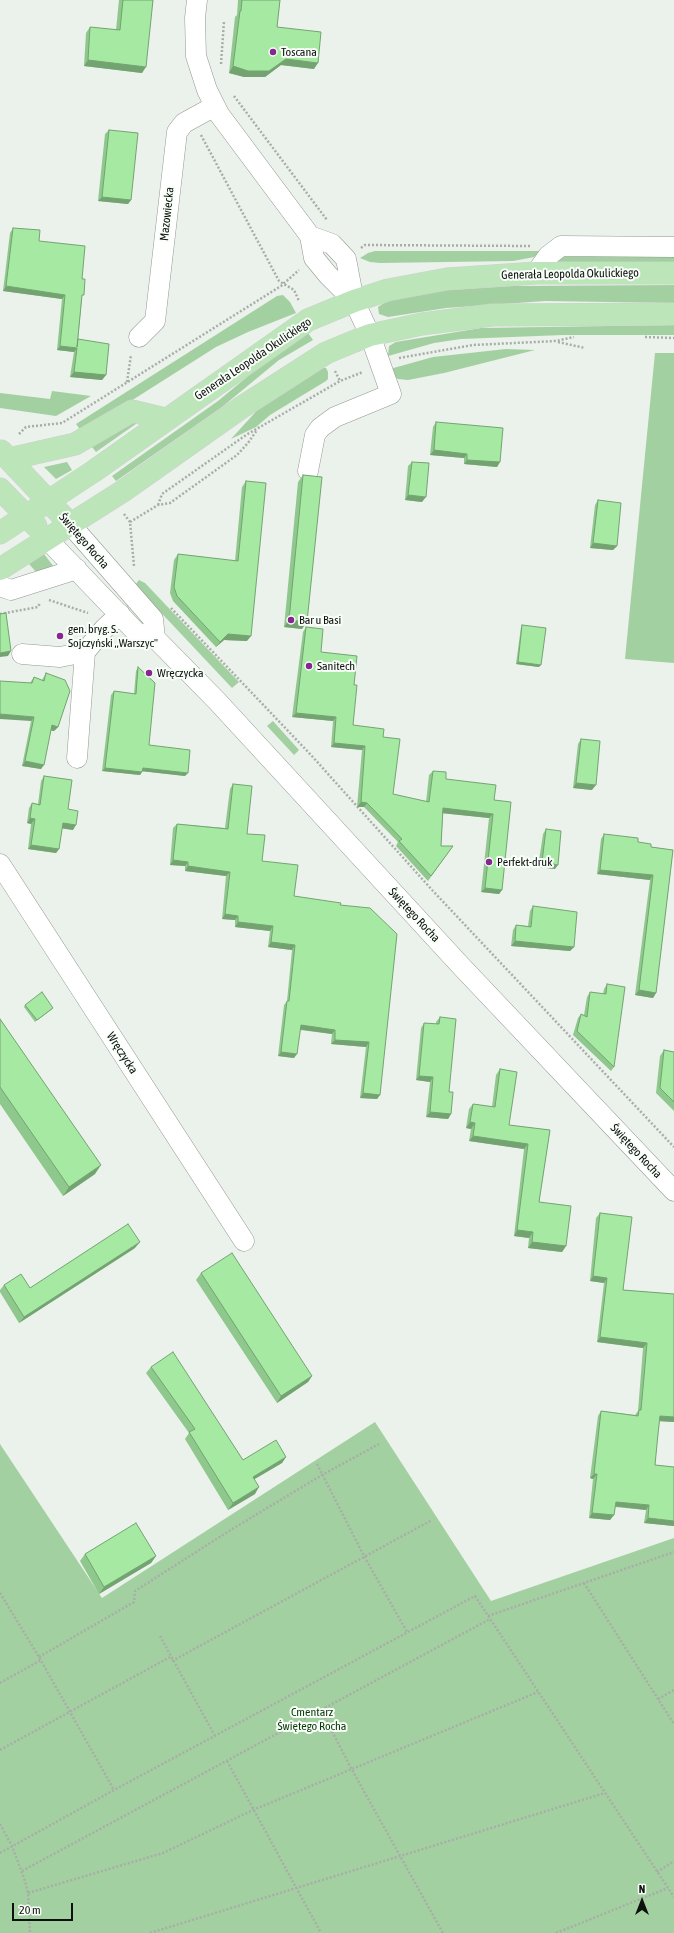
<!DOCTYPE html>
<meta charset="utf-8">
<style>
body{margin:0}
#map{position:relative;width:674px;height:1933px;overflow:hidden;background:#ebf1eb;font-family:"Asap Condensed",sans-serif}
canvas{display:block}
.north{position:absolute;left:622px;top:1881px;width:40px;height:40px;-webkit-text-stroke:3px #f8fef8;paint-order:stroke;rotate:0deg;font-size:11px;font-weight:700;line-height:16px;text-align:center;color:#0f110f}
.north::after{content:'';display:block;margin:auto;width:14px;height:18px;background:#0f110f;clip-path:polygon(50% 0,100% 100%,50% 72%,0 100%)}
.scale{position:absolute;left:12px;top:1903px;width:61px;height:18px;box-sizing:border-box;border:2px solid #0f110f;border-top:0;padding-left:5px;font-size:12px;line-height:14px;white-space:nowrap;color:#0f110f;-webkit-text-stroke:3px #f8fef8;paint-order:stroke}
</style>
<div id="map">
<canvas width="674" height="1933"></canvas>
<div class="north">N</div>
<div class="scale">20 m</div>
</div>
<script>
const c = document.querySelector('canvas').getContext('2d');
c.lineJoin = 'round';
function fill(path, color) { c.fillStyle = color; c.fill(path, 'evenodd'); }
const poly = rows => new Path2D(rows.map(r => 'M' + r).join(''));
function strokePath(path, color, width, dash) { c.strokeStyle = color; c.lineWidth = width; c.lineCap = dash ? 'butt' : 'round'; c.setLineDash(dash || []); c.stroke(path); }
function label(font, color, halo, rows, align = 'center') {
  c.font = font + ' "Asap Condensed",sans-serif'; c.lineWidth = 4; c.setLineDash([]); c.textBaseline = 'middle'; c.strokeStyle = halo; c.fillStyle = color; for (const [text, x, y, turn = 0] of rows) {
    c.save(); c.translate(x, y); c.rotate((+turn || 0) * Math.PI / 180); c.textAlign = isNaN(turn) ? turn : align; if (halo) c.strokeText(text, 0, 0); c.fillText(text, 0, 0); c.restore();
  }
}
fill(poly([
 [375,251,541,251,534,257,513,261,380,263,370,262,360,258,368,253],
 [674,253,674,263,553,263,557,255],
 [674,285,674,303,545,301,446,308,388,317,379,314,378,307,390,299,448,290,512,286],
 [283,295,290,302,296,313,248,332,216,347,82,432,76,424,277,296],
 [674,325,674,335,563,335,461,339,434,343,388,356,389,346,396,342,481,328],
 [308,333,313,340,279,360,222,407,116,481,112,476,218,401,271,357],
 [506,349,535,350,444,373,408,380,398,379,394,376,390,369,433,357],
 [655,353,674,353,674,663,625,659],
 [323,368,326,368,328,372,328,379,326,381,270,415,256,427,231,439,261,406],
 [52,391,91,396,56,416,0,408,0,393,50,399],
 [138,418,140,421,96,452,92,447],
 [67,462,72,470,56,479,44,467],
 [44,554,54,567,37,573,29,564],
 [139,580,145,583,239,682,232,688,135,585],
 [273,721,299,750,294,755,267,726],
 [375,1422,491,1601,674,1538,674,1933,0,1933,0,1444,102,1598]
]), '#a3d0a0');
const minor = poly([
 [197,0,195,18,196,56,207,90,219,114,310,236,314,258,328,275,354,301],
 [536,273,548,256,561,246,674,247],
 [139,337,155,321,177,132,184,123,215,106],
 [308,471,315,435,320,428,335,417,391,394,370,335,354,301,346,259,332,244,310,236],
 [70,524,153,619,155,638],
 [47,539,137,633,155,638,217,701,461,966,674,1191],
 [0,586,11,590,77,569],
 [22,654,60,657,85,652,104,629,120,614],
 [77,758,85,652],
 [0,864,244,1241]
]);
const major = poly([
 [1,451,70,524],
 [9,459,75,444,132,411,165,419],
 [0,489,36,526],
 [0,533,94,471,308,320,354,301,388,290,447,279,536,273,674,273],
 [0,569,123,491,242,407,326,353,350,343,370,335,422,324,492,315,674,314]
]);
strokePath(minor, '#929892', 21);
strokePath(major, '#cfcfcf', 23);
strokePath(poly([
 [221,64,224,21],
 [234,96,327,220],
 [201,135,279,281,294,290,299,301],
 [361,248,365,245,531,246],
 [645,337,674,338],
 [558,342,585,348],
 [399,358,473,345,556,341,574,337],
 [335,371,340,381],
 [127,382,131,355],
 [19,434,26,427,62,423,281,286,299,270],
 [158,505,162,494,246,435,340,381,363,372],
 [124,514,130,522,134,566],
 [130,522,158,505,170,503,237,455,248,443,257,430],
 [49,600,88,613],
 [171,608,311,755,433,891,674,1147],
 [0,614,38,607,40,603],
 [317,1464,364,1556,407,1632],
 [584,1583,674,1724],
 [0,1593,39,1657,114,1790],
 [488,1616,674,1552],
 [160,1636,215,1736],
 [39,1657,134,1602,135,1591,229,1531,322,1475,379,1444],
 [172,1661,432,1520],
 [0,1683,41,1660],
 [658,1699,674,1690],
 [321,1710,351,1768,443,1933],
 [0,1750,170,1657],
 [227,1761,321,1933],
 [0,1824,12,1846,25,1881,28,1893,30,1933],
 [0,1853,114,1790,475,1596,674,1897],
 [22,1871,490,1619],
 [657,1872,674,1861],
 [28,1893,163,1853,253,1810,538,1692],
 [150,1933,605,1793],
 [556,1933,668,1888]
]), '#a8ada8', 2.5, [2, 2]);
strokePath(minor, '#fff', 20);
strokePath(major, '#bce5ba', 22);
fill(poly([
 [119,0,153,0,142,73,84,66,86,33,90,27,116,30],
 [238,0,280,0,277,27,314,69,281,65,265,77,244,77,229,73,235,17,237,15],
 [109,130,131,200,128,204,98,201,105,134],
 [13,228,39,241,82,279,82,297,78,340,106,375,102,380,70,377,74,352,57,350,62,299,3,291,10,233],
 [436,422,500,462,497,467,464,464,464,458,430,455,433,427],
 [412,462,422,502,405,500,408,466],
 [303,475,302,629,284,627,298,482],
 [246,481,247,641,224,640,216,647,173,601,170,593,174,560,178,554,235,561,242,487],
 [598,500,617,546,613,550,590,548,595,505],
 [522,625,539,667,516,664,521,627],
 [306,627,321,652,354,685,353,725,383,737,393,794,426,802,429,775,433,771,446,779,494,800,502,890,499,894,481,892,489,818,443,813,441,846,453,846,428,881,396,846,398,842,364,807,357,807,362,750,331,747,333,721,292,717,303,632],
 [138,667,149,745,185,776,142,771,140,775,102,771,111,695,114,691,134,694,136,671],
 [46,673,58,727,54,731,51,730,41,769,22,766,31,721,30,683,34,677,42,680],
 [581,739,592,790,573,788,578,744],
 [44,776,68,809,73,830,62,828,59,849,56,853,28,849,31,824,27,823,29,808,32,803,38,804,41,781],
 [233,784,247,834,262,861,294,896,340,905,380,1095,377,1099,360,1098,366,1047,331,1044,332,1034,300,1030,294,1058,278,1056,284,1005,287,1001,292,950,268,947,270,931,235,927,235,920,222,919,226,876,185,871,185,866,170,865,173,828,177,824,225,828,230,789],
 [546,829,555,869,538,867,543,834],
 [604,834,638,842,651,847,673,850,656,993,653,998,635,995,650,880,597,874,601,839],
 [533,906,574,947,570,951,511,946,513,930,516,925,528,926,530,911],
 [607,984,614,1067,611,1071,573,1035,578,1018,581,1014,584,1015,587,997,590,992,603,994,604,989],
 [25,1005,53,1008,51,1010,35,1022,24,1007],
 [440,1017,451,1114,448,1119,426,1117,430,1082,416,1080,421,1028,424,1023,436,1024,436,1022],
 [0,1019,95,1174,63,1196,0,1104],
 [664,1050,674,1052,674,1111,656,1093,660,1056],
 [500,1069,509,1125,550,1130,539,1202,566,1246,562,1252,528,1248,529,1238,514,1236,524,1149,469,1141,471,1129,466,1128,469,1109,473,1104,492,1107,496,1075],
 [600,1213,623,1290,674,1294,674,1422,659,1421,655,1465,674,1467,674,1526,644,1523,646,1510,615,1507,614,1515,610,1520,589,1518,593,1479,590,1478,598,1416,601,1411,635,1415,638,1411,643,1348,597,1342,604,1283,590,1281,596,1218],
 [135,1248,19,1323,0,1292,0,1290,4,1285,30,1288],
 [201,1273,312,1376,308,1382,277,1403,196,1280],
 [151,1367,243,1460,286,1457,282,1463,254,1479,255,1494,228,1510,185,1439,189,1433,146,1373],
 [85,1554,156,1556,151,1563,99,1594,80,1561]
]), '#8fc88c');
fill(poly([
 [286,59,318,63,314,69,281,65,265,77,244,77,229,73,233,66],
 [88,60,146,67,142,73,84,66],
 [102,197,131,200,128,204,98,201],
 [6,286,65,295,62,299,3,291],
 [60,346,77,348,74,352,57,350],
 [74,372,106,375,102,380,70,377],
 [434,450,467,454,464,458,430,455],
 [467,460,500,462,497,467,464,464],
 [408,495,426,497,422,502,405,500],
 [593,543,617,546,613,550,590,548],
 [289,620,307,622,302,629,284,627],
 [228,634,251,636,247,641,224,640,216,647,220,642],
 [11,651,8,656,0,657,0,653],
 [518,662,541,665,539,667,516,664],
 [296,713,336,717,333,721,292,717],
 [0,714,34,717,31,721,0,719],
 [52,725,58,727,54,731,48,730],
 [334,743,365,746,362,750,331,747],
 [25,761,44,765,41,769,22,766],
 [105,768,142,772,140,775,102,771],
 [143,768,188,773,185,776,140,771],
 [576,783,596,785,592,790,573,788],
 [361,802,367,803,364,807,357,807],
 [443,808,493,814,489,818,440,813],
 [30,818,35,819,31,824,27,823],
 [63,823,76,825,73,830,59,828],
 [31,845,59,849,56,853,28,849],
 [173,860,188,862,185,866,170,865],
 [542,862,558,865,555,869,538,867],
 [188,866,230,872,226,876,185,871],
 [600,870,653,875,650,880,597,874],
 [485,888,502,890,499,894,481,892],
 [225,914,238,916,235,920,222,919],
 [238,922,273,926,270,931,235,927],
 [515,941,574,947,570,951,511,946],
 [271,942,295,945,292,950,268,947],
 [639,990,656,993,653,998,635,995],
 [301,1025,335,1030,332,1034,297,1029],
 [335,1040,369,1042,366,1047,331,1044],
 [281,1052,297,1054,294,1058,278,1056],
 [419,1076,433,1077,430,1082,416,1080],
 [363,1093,380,1095,377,1099,360,1098],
 [430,1112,451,1114,448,1119,426,1117],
 [470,1122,475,1123,471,1129,466,1128],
 [473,1136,528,1144,524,1149,469,1141],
 [101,1165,95,1174,63,1196,69,1187],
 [517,1230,533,1232,529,1238,514,1236],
 [140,1242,135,1248,19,1323,24,1317],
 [532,1242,566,1246,562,1252,528,1248],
 [593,1276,607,1278,604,1283,590,1281],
 [600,1337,647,1343,643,1348,597,1342],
 [312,1376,308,1382,277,1403,281,1396],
 [660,1416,674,1417,674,1422,657,1421],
 [286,1457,282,1463,248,1483,253,1477],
 [594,1474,597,1474,593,1479,590,1478],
 [259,1487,255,1494,228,1510,233,1503],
 [616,1502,649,1505,646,1510,612,1506],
 [592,1513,614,1515,610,1520,589,1518],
 [648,1518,674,1521,674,1526,644,1523],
 [156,1556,151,1563,99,1594,104,1587]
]), '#74a372');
const building = poly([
 [123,0,153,0,146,67,88,60,90,27,120,30,123,0],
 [242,0,280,0,277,27,321,32,318,63,286,59,269,71,248,71,233,66,240,11,241,11,242,0],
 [109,130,138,133,131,200,102,197,109,130],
 [13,228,40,230,39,241,85,246,82,279,85,279,84,295,82,295,77,347,78,339,109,344,106,375,74,372,77,348,60,346,65,295,6,286,13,228],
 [436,422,503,428,500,462,467,460,467,454,434,450,436,422],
 [412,462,429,463,426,497,408,495,412,462],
 [303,475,322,477,307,622,289,620,303,475],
 [246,481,266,483,251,636,228,634,220,642,177,596,174,587,178,554,238,561,246,481],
 [598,500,621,503,617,546,593,543,598,500],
 [6,613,11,651,0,653,0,614,6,613],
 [522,625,546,628,541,665,518,662,522,625],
 [306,627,323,629,321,652,357,656,354,685,357,685,353,725,384,729,383,737,400,739,393,794,429,802,433,771,446,772,446,779,496,785,494,800,511,802,502,890,485,888,493,814,443,808,441,846,453,846,431,876,399,841,402,839,367,803,361,802,365,746,334,743,336,717,296,713,306,627],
 [138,667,155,683,149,745,190,750,188,773,143,768,142,772,105,768,114,691,136,694,138,667],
 [46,673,65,680,70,691,58,727,52,725,44,765,25,761,34,717,0,714,0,681,32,683,34,677,44,681,46,673],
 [581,739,600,741,596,785,576,783,581,739],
 [44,776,72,780,68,809,78,811,76,825,63,823,59,849,31,845,35,819,30,818,32,803,40,805,44,776],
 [233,784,252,786,247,834,265,835,262,861,298,865,294,896,341,903,340,905,370,908,397,934,380,1095,363,1093,369,1042,335,1040,335,1030,301,1025,297,1054,281,1052,287,1001,289,1001,295,945,271,942,273,926,238,922,238,916,225,914,230,872,188,866,188,862,173,860,177,824,228,829,233,784],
 [546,829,561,831,558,865,542,862,546,829],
 [604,834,638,838,638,842,651,844,651,847,673,850,656,993,639,990,653,875,600,870,604,834],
 [533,906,577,912,574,947,515,941,516,925,531,927,533,906],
 [607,984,625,987,614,1067,577,1031,581,1014,587,1017,590,992,606,994,607,984],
 [42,992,53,1008,37,1020,25,1005,42,992],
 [440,1017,456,1019,449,1092,453,1092,451,1114,430,1112,433,1077,419,1076,424,1023,439,1024,440,1017],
 [0,1019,101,1165,69,1187,0,1087,0,1019],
 [664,1050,674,1052,674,1102,660,1088,664,1050],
 [500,1069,517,1072,509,1125,550,1130,539,1202,571,1206,566,1246,532,1242,533,1232,517,1230,528,1144,473,1136,475,1123,470,1122,473,1104,495,1107,500,1069],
 [600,1213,632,1217,623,1290,674,1294,674,1417,660,1416,658,1434,655,1465,674,1467,674,1521,648,1518,649,1505,616,1502,614,1515,592,1513,597,1474,594,1474,601,1411,638,1416,639,1410,641,1410,647,1343,600,1337,607,1278,593,1276,600,1213],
 [128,1224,140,1242,24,1317,4,1285,21,1274,30,1288,128,1224],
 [232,1253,312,1376,281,1396,201,1273,232,1253],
 [173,1352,243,1460,276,1440,286,1457,253,1477,259,1487,233,1503,189,1432,195,1429,151,1367,173,1352],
 [136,1523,156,1556,104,1587,85,1554,136,1523]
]);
fill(building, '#a6e9a3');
strokePath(building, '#74a372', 1);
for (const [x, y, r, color] of [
 [273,52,4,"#862791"],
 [291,620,4,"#862791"],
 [60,636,4,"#862791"],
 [309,666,4,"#862791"],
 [149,673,4,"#862791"],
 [489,862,4,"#862791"]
]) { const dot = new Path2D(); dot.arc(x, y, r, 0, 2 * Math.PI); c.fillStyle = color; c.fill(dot); strokePath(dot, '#f8fef8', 1.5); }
label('12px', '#0f110f', '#f8fef8', [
 ["Toscana",281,52],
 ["Bar u Basi",299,620],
 ["gen. bryg. S.",68,629],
 ["Sojczyński „Warszyc\"",68,643],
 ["Sanitech",317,666],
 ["Wręczycka",157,673],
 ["Perfekt-druk",497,862]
], 'left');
label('12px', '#0f110f', '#f8fef8', [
 ["Mazowiecka",167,214,-84],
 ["Generała Leopolda Okulickiego",570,274,-1],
 ["Generała Leopolda Okulickiego",253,359,-34],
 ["Świętego Rocha",84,541,49],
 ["Świętego Rocha",414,915,47],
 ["Wręczycka",122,1053,57],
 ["Świętego Rocha",636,1151,47]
]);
label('12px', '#09380a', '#f8fef8', [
 ["Cmentarz",312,1712],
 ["Świętego Rocha",312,1726]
]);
</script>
